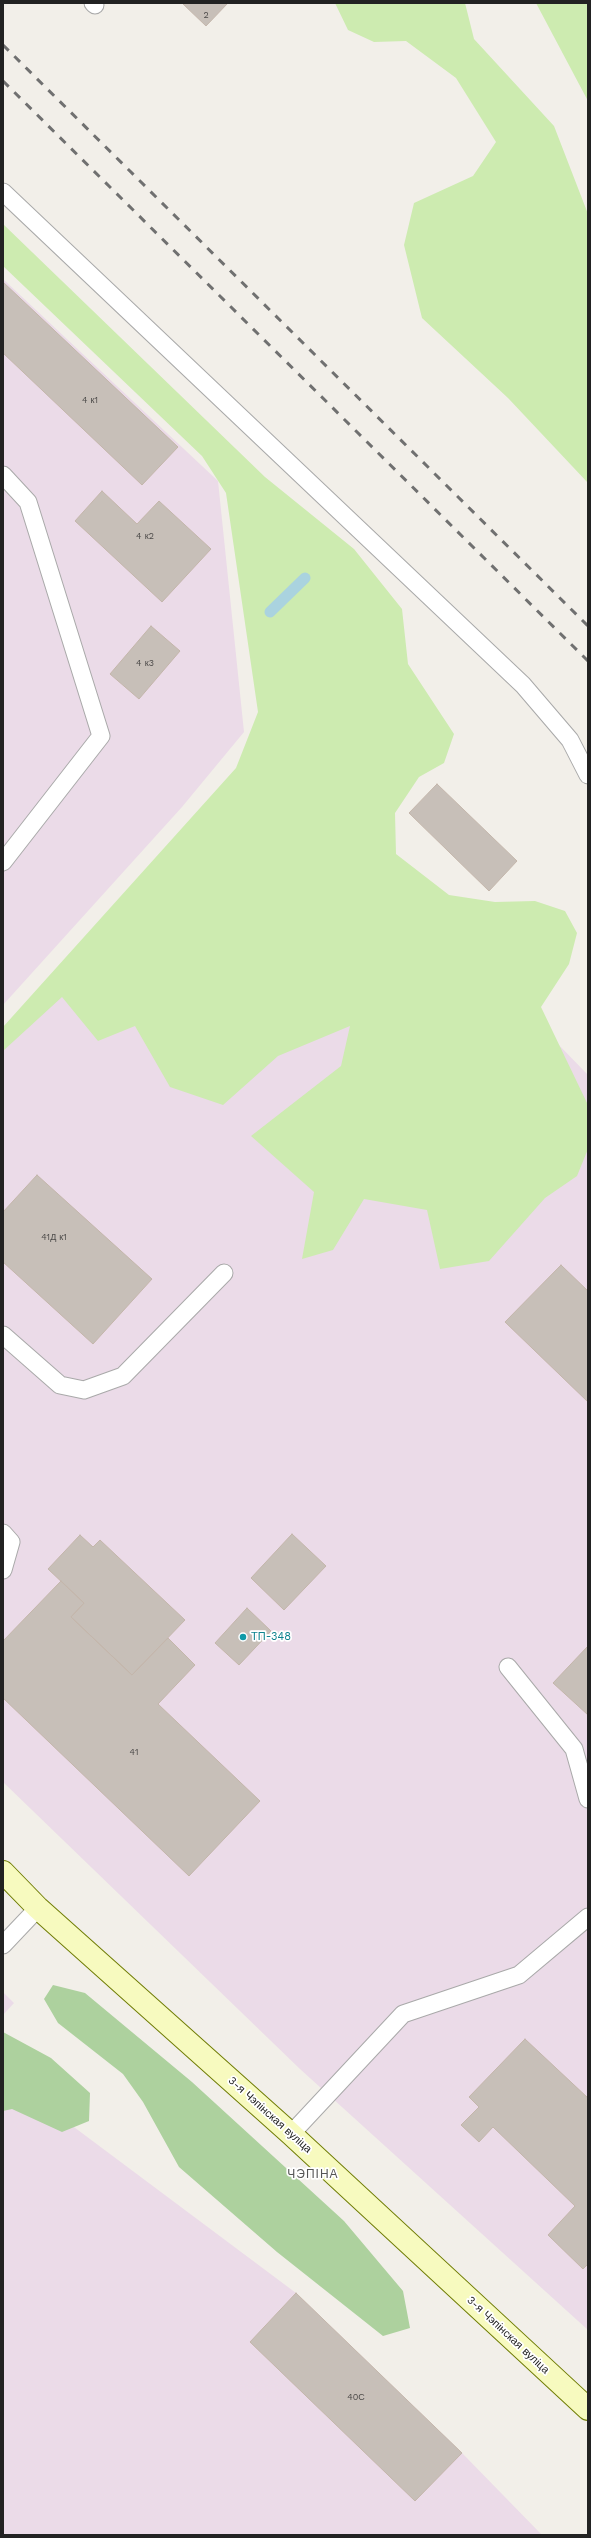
<!DOCTYPE html>
<meta charset="utf-8">
<style>
body{margin:0}
#map{position:relative;width:591px;height:2538px;overflow:hidden;background:#f2efe9;font-family:"Work Sans",sans-serif}
canvas{display:block}
.frame{position:absolute;inset:0;border:4px solid #222;pointer-events:none}
</style>
<div id="map">
<canvas width="591" height="2538"></canvas>
<div class="frame"></div>
</div>
<script>
const c = document.querySelector('canvas').getContext('2d');
c.lineJoin = 'round';
function fill(path, color) { c.fillStyle = color; c.fill(path, 'evenodd'); }
const poly = rows => new Path2D(rows.map(r => 'M' + r).join(''));
function strokePath(path, color, width, dash) { c.strokeStyle = color; c.lineWidth = width; c.lineCap = dash ? 'butt' : 'round'; c.setLineDash(dash || []); c.stroke(path); }
function label(font, color, halo, rows, align = 'center') {
  c.font = font + ' "Work Sans",sans-serif'; c.lineWidth = 3.5; c.setLineDash([]); c.textBaseline = 'middle'; c.strokeStyle = halo; c.fillStyle = color; for (const [text, x, y, turn = 0] of rows) {
    c.save(); c.translate(x, y); c.rotate((+turn || 0) * Math.PI / 180); c.textAlign = isNaN(turn) ? turn : align; if (halo) c.strokeText(text, 0, 0); c.fillText(text, 0, 0); c.restore();
  }
}
fill(poly([
 [3,279,218,481,244,732,182,807,3,1005],
 [267,744,588,1075,588,2330,300,2069,3,1782,3,1036],
 [3,1992,14,2003,3,2015],
 [3,2074,296,2293,462,2453,542,2535,3,2535]
]), '#ebdbe8');
fill(poly([
 [335,3,465,3,474,39,554,126,588,214,588,483,508,398,422,318,404,245,414,203,473,176,496,142,456,78,406,41,374,42,348,30],
 [536,3,588,3,588,101],
 [3,224,265,477,354,549,402,609,408,664,454,734,444,763,419,777,395,813,396,854,449,895,495,902,535,901,565,911,577,933,569,964,541,1007,588,1105,588,1149,577,1176,545,1198,489,1261,440,1269,427,1210,364,1199,333,1250,302,1259,314,1192,251,1136,341,1066,350,1026,278,1056,223,1105,170,1087,135,1026,98,1041,62,997,3,1051,3,1027,236,768,258,712,226,493,202,456,3,266]
]), '#cdebb0');
fill(poly([
 [53,1985,85,1993,192,2082,344,2221,403,2291,410,2328,383,2336,277,2252,179,2167,143,2102,123,2074,58,2023,44,1999],
 [3,2032,51,2058,90,2093,89,2121,62,2132,12,2109,3,2111]
]), '#add19e');
strokePath(poly([
 [270,612,305,578]
]), '#aad3df', 11);
const building = poly([
 [182,3,228,3,206,26,182,3],
 [3,282,178,447,142,485,3,353,3,282],
 [102,491,137,524,159,501,211,549,162,602,75,521,102,491],
 [151,626,180,651,139,699,110,674,151,626],
 [437,784,517,861,489,891,409,813,437,784],
 [37,1175,152,1279,93,1344,3,1262,3,1212,37,1175],
 [561,1265,588,1291,588,1402,505,1322,561,1265],
 [292,1534,326,1566,284,1610,251,1578,292,1534],
 [80,1535,93,1547,100,1540,185,1620,132,1675,71,1617,84,1603,48,1569,80,1535],
 [61,1581,84,1603,71,1617,132,1675,168,1638,195,1665,158,1704,260,1801,189,1876,3,1698,3,1641,61,1581],
 [247,1608,271,1631,239,1665,215,1643,247,1608],
 [588,1646,588,1715,553,1683,588,1646],
 [525,2039,588,2098,588,2264,583,2269,548,2235,575,2206,493,2127,479,2142,461,2125,479,2107,469,2097,525,2039],
 [296,2293,462,2453,415,2501,250,2342,296,2293]
]);
fill(building, '#c7bfb8');
strokePath(building, '#c4b6ab', 1);
const lane = poly([
 [93,3,95,5],
 [3,192,523,685,570,740,588,775],
 [3,475,28,502,101,736,3,862],
 [3,1335,60,1385,84,1390,123,1376,224,1273],
 [3,1533,11,1542,3,1570],
 [508,1667,574,1749,588,1799],
 [3,1945,38,1908],
 [291,2134,403,2014,519,1975,588,1917]
]);
const secondary = poly([
 [3,1872,38,1908,291,2134,588,2409]
]);
strokePath(lane, '#a9a9a9', 19);
strokePath(secondary, '#707d05', 24);
strokePath(lane, '#fff', 17);
strokePath(secondary, '#f7fabf', 22);
strokePath(poly([
 [3,45,588,626],
 [3,81,588,661]
]), '#707070', 3, [8, 8]);
for (const [x, y, r, color] of [
 [243,1637,4,"#0f9aa8"]
]) { const dot = new Path2D(); dot.arc(x, y, r, 0, 2 * Math.PI); c.fillStyle = color; c.fill(dot); strokePath(dot, '#fff', 1.5); }
label('9px', '#4b4948', null, [
 ["2",206,15],
 ["4 к1",90,400],
 ["4 к2",145,536],
 ["4 к3",145,663],
 ["41Д к1",54,1237],
 ["41",134,1752],
 ["40С",356,2397]
]);
label('11px', '#0d838f', '#fff', [
 ["ТП-348",251,1637]
], 'left');
label('11px', '#222', '#fff', [
 ["3-я Чэпінская вуліца",270,2115,42],
 ["3-я Чэпінская вуліца",508,2335,43]
]);
c.letterSpacing = '1px';
label('12px', '#555', '#fff', [
 ["ЧЭПІНА",313,2174]
]);
c.letterSpacing = '0px';
</script>
